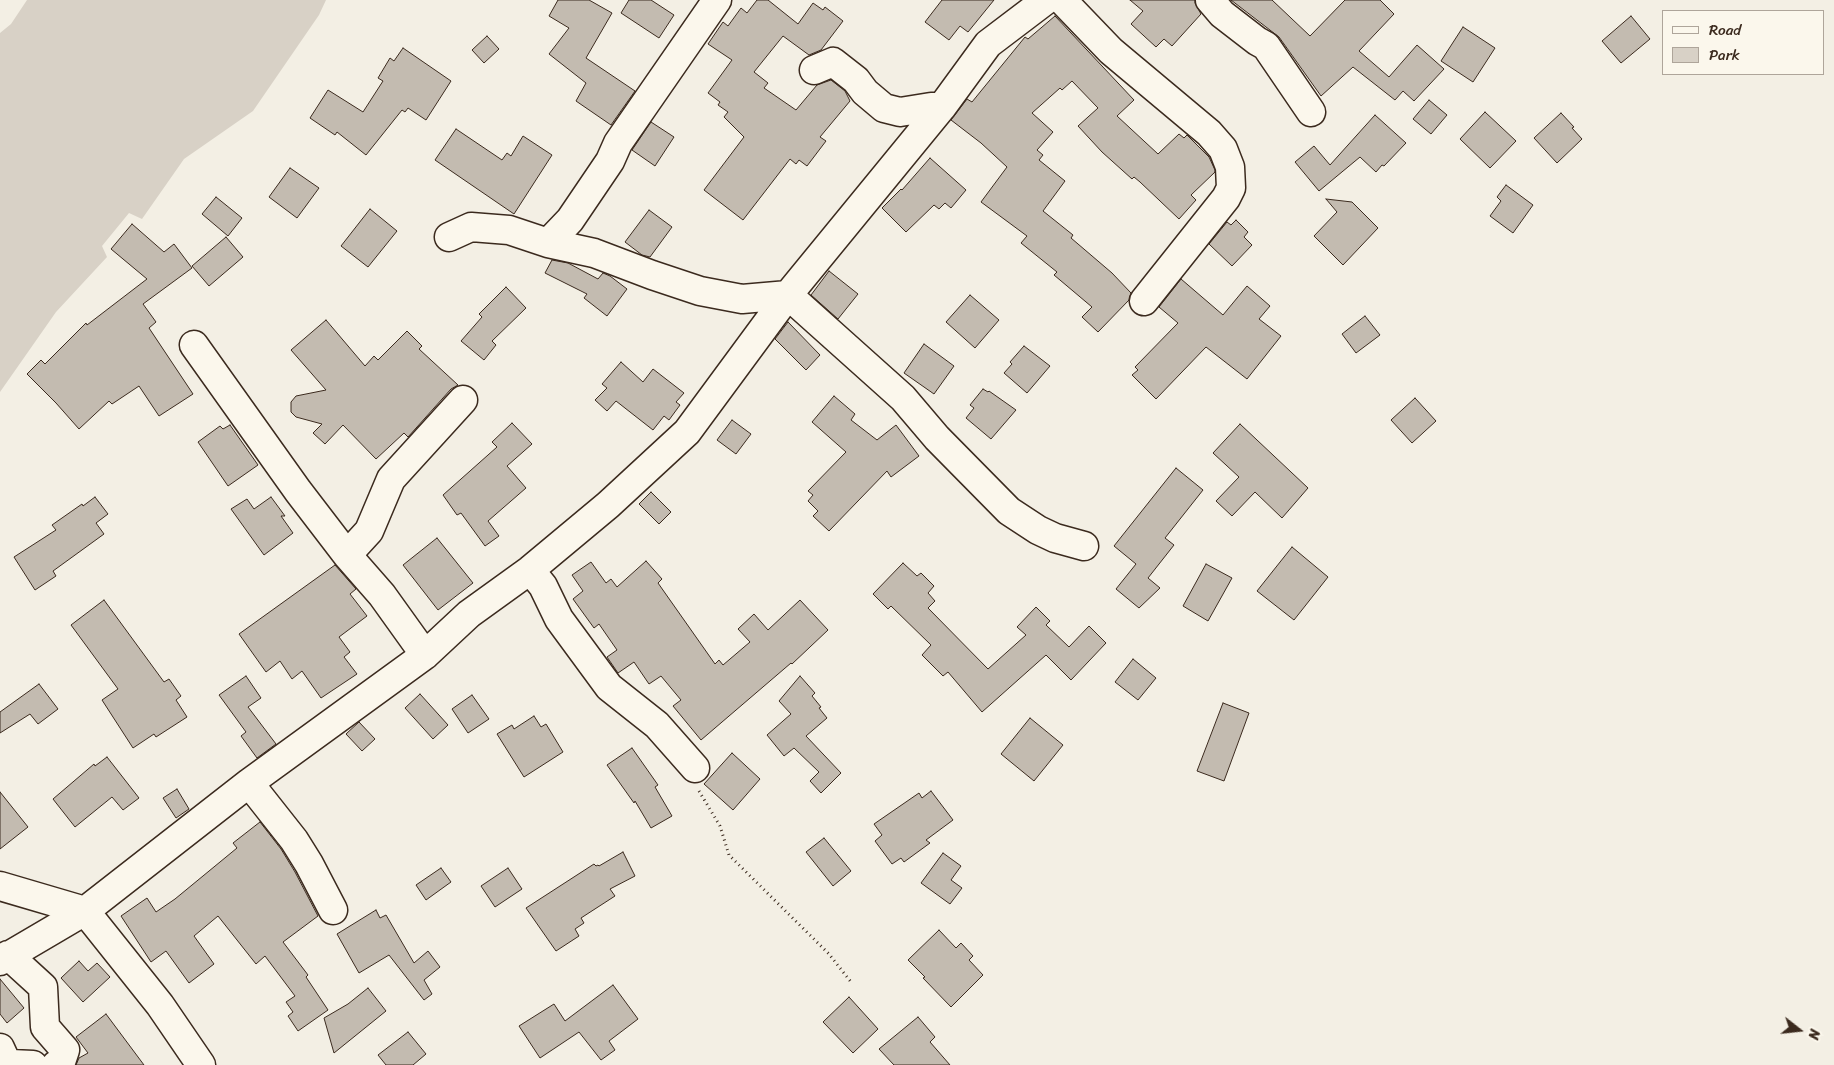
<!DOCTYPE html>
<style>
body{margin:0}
#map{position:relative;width:1834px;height:1065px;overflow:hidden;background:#f3efe4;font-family:Sriracha,sans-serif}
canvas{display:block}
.legend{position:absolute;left:1662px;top:10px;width:162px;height:65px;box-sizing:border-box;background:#fbf7ec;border:1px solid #aea59a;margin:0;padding:6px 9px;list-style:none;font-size:15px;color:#3b2a1e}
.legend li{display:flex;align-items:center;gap:10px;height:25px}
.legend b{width:25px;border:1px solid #aea59a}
.north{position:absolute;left:1774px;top:1005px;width:50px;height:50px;-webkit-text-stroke:4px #fbf7ec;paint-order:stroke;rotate:106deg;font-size:14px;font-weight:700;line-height:20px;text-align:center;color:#3b2a1e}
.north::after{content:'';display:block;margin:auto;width:18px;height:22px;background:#3b2a1e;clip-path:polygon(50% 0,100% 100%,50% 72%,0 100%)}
</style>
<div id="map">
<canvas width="1834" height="1065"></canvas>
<ul class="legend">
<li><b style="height:6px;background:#fbf7ec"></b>Road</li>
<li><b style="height:14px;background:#d8d1c6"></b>Park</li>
</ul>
<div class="north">N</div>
</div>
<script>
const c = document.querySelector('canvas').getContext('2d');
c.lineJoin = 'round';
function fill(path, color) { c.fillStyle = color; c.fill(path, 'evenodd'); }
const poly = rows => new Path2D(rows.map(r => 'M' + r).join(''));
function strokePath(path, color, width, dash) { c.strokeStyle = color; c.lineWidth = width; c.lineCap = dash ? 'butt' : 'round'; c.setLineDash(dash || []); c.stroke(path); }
fill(poly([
 [27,0,326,0,319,15,253,111,184,159,142,219,129,213,102,246,107,257,56,312,0,392,0,33,11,24]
]), '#d8d1c6');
const building = poly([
 [558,0,589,0,612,13,586,58,635,91,611,125,576,101,586,83,549,54,569,28,549,16,558,0],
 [629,0,651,0,674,15,659,38,621,13,629,0],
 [757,0,768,0,798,24,813,3,823,10,825,7,843,21,821,50,809,55,783,36,754,72,768,83,764,88,796,110,817,85,831,80,845,91,850,101,820,137,826,141,807,166,799,160,796,164,790,159,743,220,704,190,744,137,724,117,728,112,718,105,720,102,708,93,732,60,708,44,723,22,728,26,741,8,747,13,757,0],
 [942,0,994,0,968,32,960,26,949,40,925,22,942,0],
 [1130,0,1195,0,1195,3,1201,14,1172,46,1164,39,1156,47,1131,24,1143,11,1130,0],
 [1231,0,1272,0,1310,36,1345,0,1380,0,1394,14,1359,51,1389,77,1417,45,1444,69,1414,101,1403,91,1395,100,1353,67,1321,96,1279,37,1231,0],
 [1055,16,1134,100,1117,116,1158,154,1179,134,1184,138,1187,135,1209,157,1215,170,1215,172,1191,195,1196,200,1179,219,1140,182,1134,177,1132,179,1102,152,1078,126,1098,108,1072,81,1062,90,1060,88,1032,113,1053,132,1037,150,1043,155,1039,160,1065,181,1043,211,1073,235,1071,238,1112,273,1131,293,1129,300,1098,332,1082,317,1092,307,1054,275,1057,272,1021,243,1027,236,981,202,1007,167,981,143,951,120,967,99,972,102,1025,37,1028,39,1055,16],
 [1631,16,1650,39,1621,63,1602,41,1631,16],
 [1463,27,1495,48,1473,82,1441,61,1463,27],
 [487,36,499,49,484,63,472,50,487,36],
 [403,48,451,81,426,120,408,108,405,112,402,110,366,155,337,132,335,135,310,118,328,90,363,112,383,81,378,78,390,58,394,61,403,48],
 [1429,100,1447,115,1431,134,1413,119,1429,100],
 [1485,112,1516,141,1490,168,1460,139,1485,112],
 [1561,113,1574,127,1572,128,1582,139,1557,163,1534,138,1561,113],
 [1375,115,1406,143,1384,166,1382,165,1376,172,1360,157,1319,191,1295,162,1314,146,1330,165,1375,115],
 [651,122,674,137,655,166,632,150,651,122],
 [456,129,502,160,507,153,511,156,523,136,552,155,514,214,435,160,456,129],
 [930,158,966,190,951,208,945,203,939,209,934,205,906,232,882,208,901,189,902,190,930,158],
 [290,168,319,188,297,218,269,197,290,168],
 [1506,185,1533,205,1513,233,1490,216,1501,201,1497,197,1506,185],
 [216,197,242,218,228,236,202,214,216,197],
 [1326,199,1352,202,1378,228,1343,265,1314,236,1337,212,1326,199],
 [370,209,397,231,368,267,341,246,370,209],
 [649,210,672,227,650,257,642,255,625,242,649,210],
 [1236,220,1248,232,1244,237,1252,245,1232,266,1209,244,1227,222,1231,225,1236,220],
 [132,224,164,252,174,244,192,268,143,304,156,322,149,328,193,394,159,416,139,386,112,404,109,401,79,429,56,403,27,374,41,360,45,364,86,323,87,325,147,279,111,249,132,224],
 [226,237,243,257,209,286,192,266,226,237],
 [552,260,568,263,598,279,603,273,610,276,627,289,607,316,584,298,587,294,545,273,552,260],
 [829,271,858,294,838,319,811,295,829,271],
 [1181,279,1223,315,1247,286,1270,306,1259,319,1281,336,1247,379,1206,347,1156,399,1132,375,1138,370,1135,367,1178,323,1159,307,1181,279],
 [506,287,526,308,492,341,496,345,484,360,461,341,482,317,479,314,506,287],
 [970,295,999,320,975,348,946,322,970,295],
 [1365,316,1380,335,1356,353,1342,334,1365,316],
 [326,320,365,366,374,356,378,360,407,331,422,346,419,349,458,385,451,389,408,437,404,433,376,459,343,425,325,444,313,433,322,424,296,417,291,412,291,402,296,396,326,390,291,350,326,320],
 [788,322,820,355,806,370,775,339,788,322],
 [924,344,954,366,934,394,904,373,924,344],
 [1024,346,1050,366,1027,393,1004,373,1012,364,1010,362,1024,346],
 [621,362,643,382,653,369,684,393,676,402,680,405,669,420,664,416,653,430,616,401,607,411,595,400,607,388,602,384,621,362],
 [983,389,988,392,989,391,1016,410,991,439,966,418,974,408,970,405,983,389],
 [834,396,855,414,851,420,877,440,896,425,919,456,891,477,887,471,829,531,813,516,818,511,808,501,813,495,808,491,846,452,812,422,834,396],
 [1415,398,1436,421,1412,443,1391,420,1415,398],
 [732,420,751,434,736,454,717,440,732,420],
 [512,423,532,444,507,466,526,488,488,521,499,536,485,546,461,513,457,515,443,495,497,447,492,442,512,423],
 [1240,424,1308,488,1282,518,1255,492,1232,516,1216,501,1239,477,1213,453,1240,424],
 [230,425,258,465,228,486,198,442,220,426,223,429,230,425],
 [1176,468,1203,490,1165,538,1174,545,1148,578,1160,588,1139,608,1116,589,1136,564,1114,546,1176,468],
 [651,492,671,512,659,524,639,504,651,492],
 [95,497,108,514,96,523,104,534,53,571,56,576,35,590,14,557,56,530,52,525,82,504,83,506,95,497],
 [271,497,285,516,281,516,293,533,264,555,231,509,247,499,254,509,271,497],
 [437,538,473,583,438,610,403,565,437,538],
 [1292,547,1328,577,1294,620,1257,591,1292,547],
 [646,561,662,579,658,583,715,664,719,660,723,665,750,642,738,629,754,614,768,630,800,600,828,630,792,664,791,663,701,740,673,706,681,700,661,676,649,684,634,662,618,673,607,657,617,650,599,624,594,628,573,599,583,591,572,575,591,562,606,583,611,579,617,587,646,561],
 [903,563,917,576,921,573,934,586,928,593,935,601,928,608,988,669,1026,635,1017,627,1036,607,1050,621,1046,625,1069,647,1089,626,1106,643,1071,680,1046,655,982,712,948,672,943,676,922,655,931,645,891,606,888,609,873,594,903,563],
 [1206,564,1232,578,1208,621,1183,606,1206,564],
 [335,565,356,589,350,594,367,616,339,637,350,652,344,657,357,674,321,698,302,671,292,679,280,661,266,672,239,634,335,565],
 [104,600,164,682,169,679,181,696,176,700,187,717,156,737,154,734,133,748,102,700,118,689,71,625,104,600],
 [1133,659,1156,678,1138,700,1115,682,1133,659],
 [246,676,261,698,248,707,276,744,257,758,241,736,246,732,219,695,246,676],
 [800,676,815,693,812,696,821,707,819,708,827,718,806,736,841,773,821,793,810,781,819,772,794,748,784,756,767,735,791,714,779,701,800,676],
 [39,684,58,709,38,724,30,714,0,733,0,712,39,684],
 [420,694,448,725,433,739,405,708,420,694],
 [472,695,489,719,468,733,452,709,472,695],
 [1223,703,1249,713,1224,781,1197,771,1223,703],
 [534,716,541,727,546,724,563,752,524,777,497,734,512,725,514,729,534,716],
 [1030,718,1063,745,1034,781,1001,754,1030,718],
 [359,722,375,739,362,751,346,734,359,722],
 [632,748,658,785,655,787,672,816,651,828,635,801,634,803,607,765,632,748],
 [732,753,760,779,733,810,704,784,732,753],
 [107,757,139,798,123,810,112,797,75,827,53,799,94,764,95,766,107,757],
 [177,789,189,809,176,818,163,798,177,789],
 [931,791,953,820,926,840,930,843,904,862,901,858,892,864,875,841,882,835,874,824,919,793,922,798,931,791],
 [0,792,28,827,0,849,0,792],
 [260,822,281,849,295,872,318,916,283,942,308,975,306,977,328,1010,298,1031,288,1016,293,1012,286,1002,295,996,265,956,256,964,218,916,194,936,214,964,189,983,166,951,151,962,121,916,147,898,156,912,175,899,237,848,233,843,260,822],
 [824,838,851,871,833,886,806,852,824,838],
 [623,852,635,876,610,889,615,896,581,918,584,923,575,929,579,936,556,951,526,908,594,864,596,866,598,865,599,866,623,852],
 [943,853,961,866,951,880,962,888,950,904,921,883,943,853],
 [441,868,451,882,426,900,416,885,441,868],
 [508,868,522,889,495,907,481,886,508,868],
 [376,910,380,918,386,915,414,963,428,951,440,967,424,980,432,994,424,1000,389,955,359,973,337,934,376,910],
 [939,930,956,948,961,943,973,956,969,960,983,975,951,1007,923,978,925,977,908,960,939,930],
 [79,961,88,971,97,963,110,977,83,1002,61,978,79,961],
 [0,979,24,1008,7,1023,0,1014,0,979],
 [613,985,638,1019,609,1041,615,1050,601,1060,579,1032,540,1058,519,1026,554,1004,565,1021,613,985],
 [368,988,386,1011,334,1053,324,1018,348,1004,368,988],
 [849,997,878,1029,853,1053,823,1022,849,997],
 [106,1014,144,1065,76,1065,79,1058,88,1053,76,1037,106,1014],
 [918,1017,935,1037,930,1042,950,1065,894,1065,879,1049,918,1017],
 [408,1032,426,1054,413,1065,386,1065,378,1055,408,1032]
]);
fill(building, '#c3bbb0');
strokePath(building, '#3b2a1e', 1);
const minor = poly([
 [1062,0,1111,51,1209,133,1223,149,1230,167,1231,188,1226,198,1144,301],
 [1210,0,1222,14,1257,41,1266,46,1311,112],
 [814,70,833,62,856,80,865,92,884,108,900,112,931,107,942,107],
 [449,237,471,227,509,230,548,243,594,253,652,275,700,291,742,299,788,295,903,398,937,438,1009,511,1038,530,1055,538,1084,546],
 [548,243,570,220,610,161,618,143,717,0],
 [194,345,298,491,347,555,382,595,425,655],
 [347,555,369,531,391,479,463,400],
 [530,570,543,586,559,619,609,687,657,725,695,768],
 [249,783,294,840,309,864,333,910],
 [0,886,85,911,160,1005,201,1065],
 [8,955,43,987,45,1027,65,1050,61,1062,56,1065],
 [0,961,85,911,249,783,425,655,469,614,530,570,608,505,687,432,788,295,942,107,988,44,1046,0],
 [0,1048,6,1061,11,1064,33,1065]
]);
strokePath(minor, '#3b2a1e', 31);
strokePath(poly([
 [699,791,720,826,729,855,829,954,851,982]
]), '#3b2a1e', 3, [1, 4]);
strokePath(minor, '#fbf7ec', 28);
</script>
